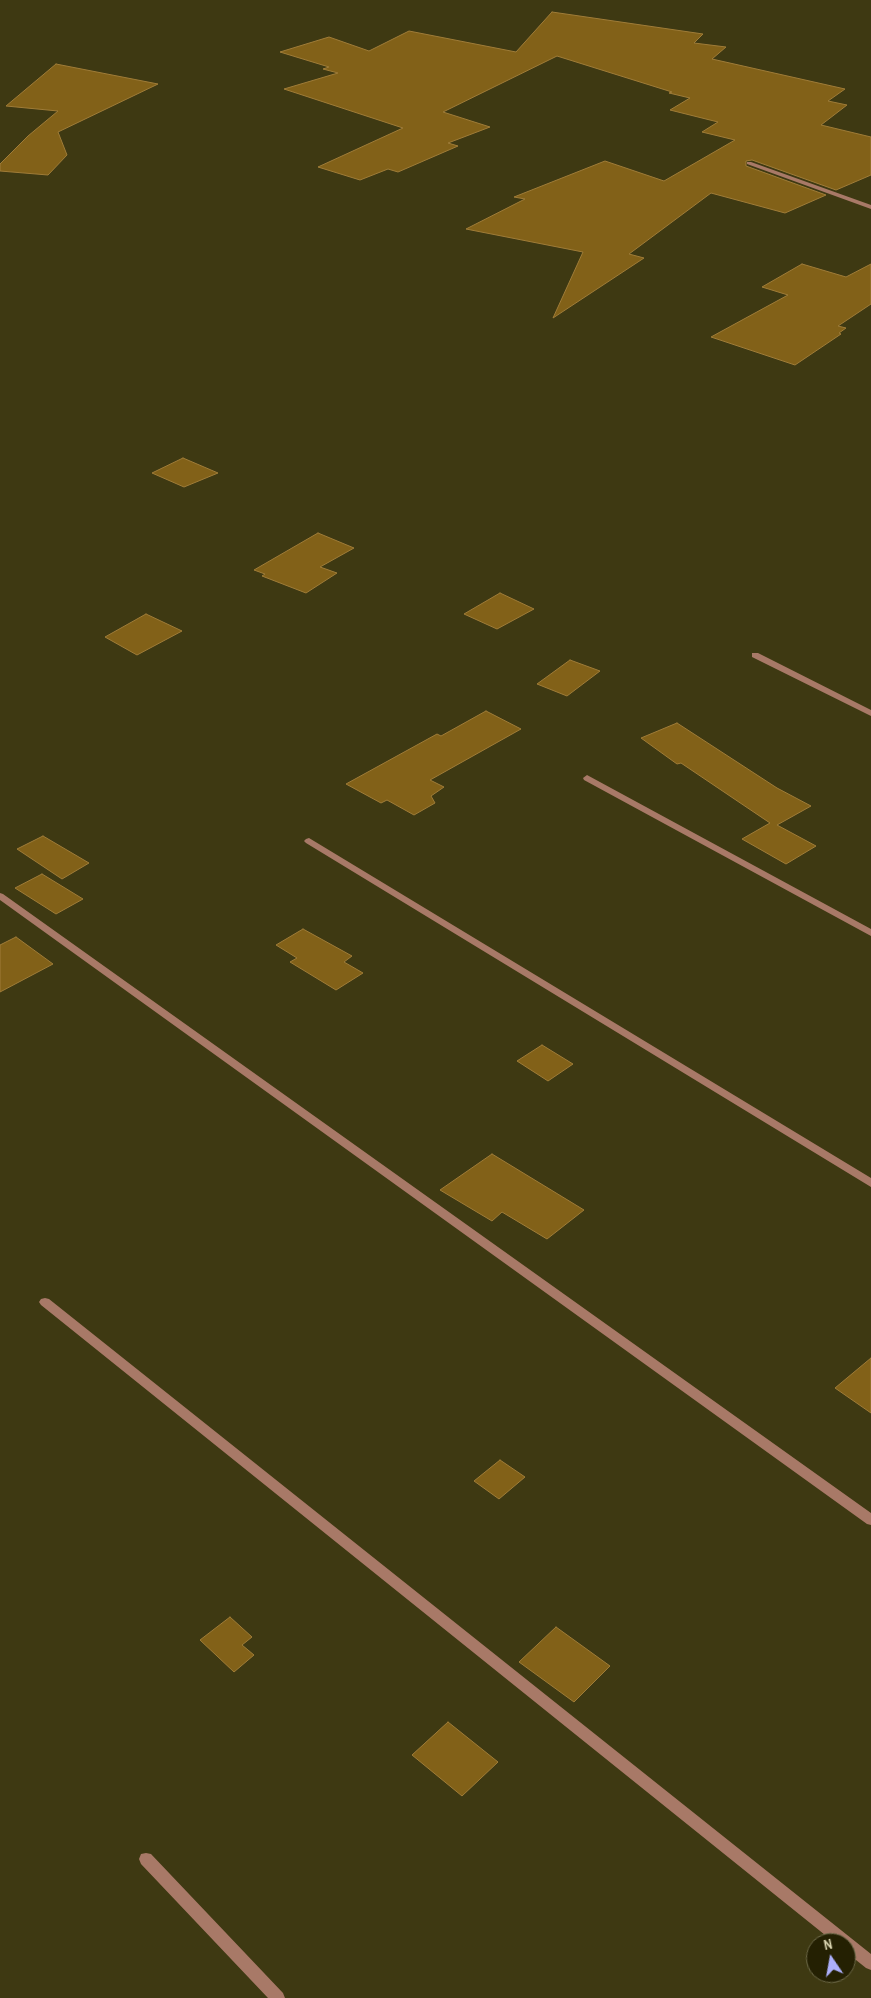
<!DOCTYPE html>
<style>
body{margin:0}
#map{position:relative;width:871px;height:1998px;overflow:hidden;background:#3e3912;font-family:"Archivo Narrow",sans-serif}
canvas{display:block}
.north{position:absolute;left:806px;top:1933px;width:50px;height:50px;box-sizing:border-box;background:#242002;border:1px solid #6d6948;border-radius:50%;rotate:348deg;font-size:14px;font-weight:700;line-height:20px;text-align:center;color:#dbd6b2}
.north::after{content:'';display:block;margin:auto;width:18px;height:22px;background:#acaffb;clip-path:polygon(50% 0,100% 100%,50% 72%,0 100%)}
</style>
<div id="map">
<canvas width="871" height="1998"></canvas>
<div class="north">N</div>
</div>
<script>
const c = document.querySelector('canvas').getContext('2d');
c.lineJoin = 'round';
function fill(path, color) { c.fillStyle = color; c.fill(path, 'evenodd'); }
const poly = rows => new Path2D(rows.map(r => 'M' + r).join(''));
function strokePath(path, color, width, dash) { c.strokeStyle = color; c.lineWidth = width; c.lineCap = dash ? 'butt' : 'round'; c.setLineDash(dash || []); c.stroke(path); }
const building = poly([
 [552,12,703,34,694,43,726,47,712,59,845,89,828,101,847,105,821,125,871,137,871,175,836,190,752,160,746,161,746,166,826,195,785,213,711,193,629,254,644,258,553,318,583,252,466,229,525,199,514,197,605,161,664,181,735,140,702,132,718,122,670,110,690,98,669,93,672,92,557,56,443,112,490,127,448,143,458,146,398,172,388,169,360,180,318,167,403,128,284,89,338,73,323,69,329,67,280,52,329,37,369,51,409,31,516,52,552,12],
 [56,64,158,84,58,132,67,155,48,175,0,171,0,164,28,136,58,111,6,106,56,64],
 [802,264,846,277,871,264,871,304,838,326,846,328,839,333,841,334,795,365,711,337,788,295,762,287,802,264],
 [183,458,218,473,184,487,152,473,183,458],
 [318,533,354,548,320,567,337,573,306,593,262,576,265,574,254,570,318,533],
 [500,593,534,609,497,629,464,614,500,593],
 [146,614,182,631,137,655,105,637,146,614],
 [570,660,600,671,567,696,537,684,570,660],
 [486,711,521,729,430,780,444,787,431,796,435,803,414,815,387,800,381,803,346,784,437,734,441,736,486,711],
 [677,723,777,788,811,806,777,825,816,846,786,864,742,839,770,823,681,763,677,764,641,738,677,723],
 [43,836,89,863,62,879,17,849,43,836],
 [42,874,83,899,56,914,15,888,42,874],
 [303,929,352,956,344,962,363,973,336,990,290,962,297,958,276,945,303,929],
 [16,937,53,964,0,992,0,945,16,937],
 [542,1045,573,1064,548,1081,517,1061,542,1045],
 [492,1154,584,1210,547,1239,502,1212,492,1221,440,1190,492,1154],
 [871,1358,871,1413,835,1388,871,1358],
 [500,1460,525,1477,499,1499,474,1481,500,1460],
 [230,1617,252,1637,242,1645,254,1655,234,1672,200,1640,230,1617],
 [556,1627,610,1666,574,1702,519,1662,556,1627],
 [448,1722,498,1762,462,1796,412,1755,448,1722]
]);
fill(building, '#826118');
strokePath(building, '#9f7c38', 1);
fill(poly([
 [747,162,751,162,871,205,871,209,747,164,747,162],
 [752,653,758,653,871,710,871,716,752,657,752,653],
 [587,775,871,929,871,936,584,780,583,778,587,775],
 [309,838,871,1178,871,1187,306,843,304,841,306,839,309,838],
 [0,893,3,894,871,1513,871,1525,867,1524,0,900,0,893],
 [45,1298,49,1299,871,1954,871,1970,866,1968,846,1952,846,1943,835,1943,41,1305,39,1302,41,1299,45,1298],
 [146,1853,151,1854,283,1993,285,1998,268,1998,141,1864,139,1859,141,1854,146,1853]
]), '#a87967');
</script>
